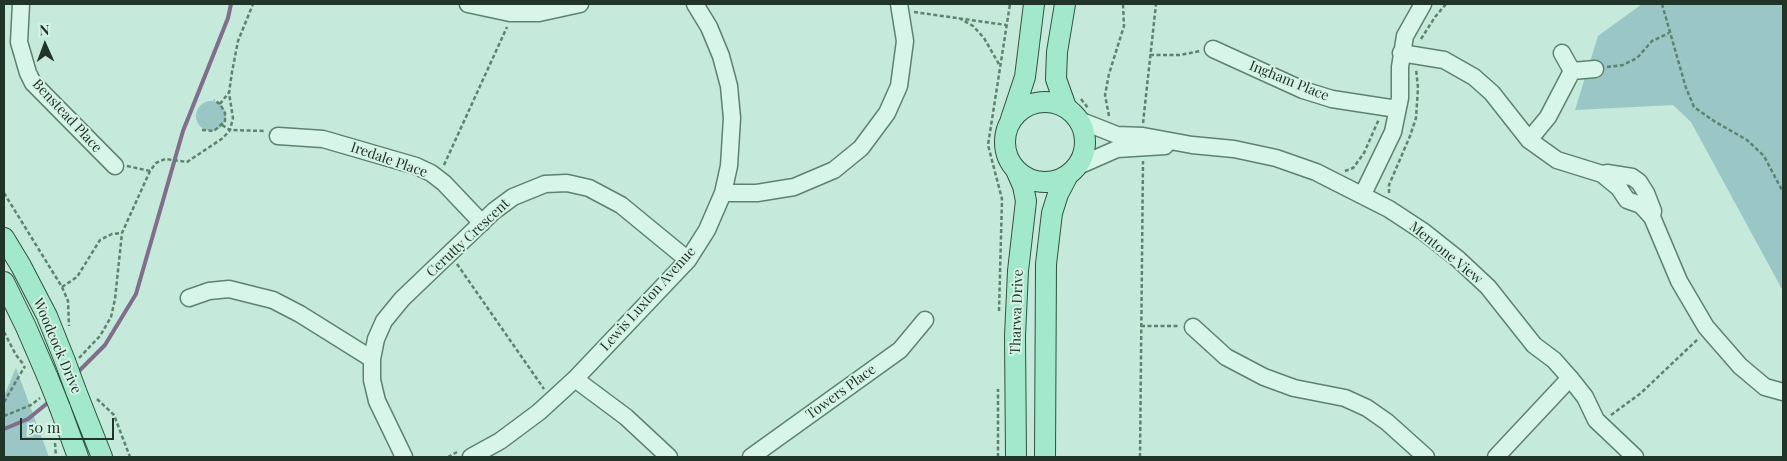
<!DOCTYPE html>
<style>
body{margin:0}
#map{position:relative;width:1787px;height:461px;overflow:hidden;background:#c5e9da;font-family:"Playfair Display",serif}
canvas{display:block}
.frame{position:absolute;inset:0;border:5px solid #203427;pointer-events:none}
.north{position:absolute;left:20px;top:20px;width:50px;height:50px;-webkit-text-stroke:4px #d4f2e6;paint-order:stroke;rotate:358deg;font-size:14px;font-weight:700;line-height:20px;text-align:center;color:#203427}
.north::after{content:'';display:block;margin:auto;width:18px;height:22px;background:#203427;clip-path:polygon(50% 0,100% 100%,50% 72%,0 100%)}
.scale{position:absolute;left:20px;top:418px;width:94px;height:22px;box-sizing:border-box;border:2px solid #203427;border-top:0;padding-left:6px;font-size:15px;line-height:18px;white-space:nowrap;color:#203427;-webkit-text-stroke:4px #d4f2e6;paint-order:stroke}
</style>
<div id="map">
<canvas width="1787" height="461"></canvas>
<div class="frame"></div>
<div class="north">N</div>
<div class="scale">50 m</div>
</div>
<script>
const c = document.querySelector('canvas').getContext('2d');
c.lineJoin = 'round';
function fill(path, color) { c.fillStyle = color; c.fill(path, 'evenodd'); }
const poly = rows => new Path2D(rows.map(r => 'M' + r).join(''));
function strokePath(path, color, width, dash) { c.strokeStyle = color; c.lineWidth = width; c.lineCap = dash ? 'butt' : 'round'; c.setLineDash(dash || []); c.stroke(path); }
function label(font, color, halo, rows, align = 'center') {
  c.font = font + ' "Playfair Display",serif'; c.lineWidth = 4; c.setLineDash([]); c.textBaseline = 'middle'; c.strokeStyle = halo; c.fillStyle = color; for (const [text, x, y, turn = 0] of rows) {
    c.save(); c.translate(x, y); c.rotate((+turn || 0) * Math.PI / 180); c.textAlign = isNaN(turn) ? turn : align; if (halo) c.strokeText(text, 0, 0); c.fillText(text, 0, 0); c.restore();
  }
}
fill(poly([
 [1642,4,1783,4,1783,291,1691,122,1673,105,1575,110,1598,36],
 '196 116a15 15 0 1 1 30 0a15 15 0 1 1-30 0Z',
 [16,368,49,457,4,457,4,396]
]), '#9ac6c6');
strokePath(poly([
 [77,373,105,345,136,294,183,131,228,18,231,4],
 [4,429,28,419,50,401]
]), '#806e8a', 4);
const minor = poly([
 [21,4,19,42,28,73,33,83,115,166],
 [468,4,510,13,539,13,580,4],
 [1213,49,1303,90,1332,99,1397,109],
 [1401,53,1444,60,1474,77,1492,93,1529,140,1557,160,1602,174,1607,173,1632,177,1639,182,1646,193,1653,211,1652,217,1679,281,1706,327,1740,366,1765,387,1783,392],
 [1562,53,1572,71,1595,69],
 [1079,120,1117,135,1143,136,1192,145,1234,149,1276,158,1316,172,1389,209,1424,232,1458,259,1488,287,1534,345,1554,360,1570,378,1585,397,1596,420,1635,457],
 [278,136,323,139,416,166,431,173,444,183,482,223],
 [1529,140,1548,117,1572,71],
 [1076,167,1117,149,1165,146],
 [1602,174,1619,188,1627,200,1641,205,1652,217],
 [723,193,757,193,794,187,834,170,861,148,887,113,899,86,905,41,899,4],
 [1363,194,1393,132,1400,98,1400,67,1405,36,1423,4],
 [189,298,209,291,229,289,273,300,300,314,372,359],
 [1193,327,1226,357,1264,377,1294,388,1345,398,1367,408,1387,422,1426,457],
 [575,379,626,417,669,457],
 [404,457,377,401,372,380,372,359,376,339,384,321,402,299,494,211,513,197,545,184,567,183,589,188,621,205,688,260],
 [471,457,500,441,539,412,575,379,688,260,707,230,723,193,729,166,732,118,729,86,721,56,709,27,695,4],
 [751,457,900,350,925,320],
 [1496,457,1570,378]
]);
const major = poly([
 [1065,4,1057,52,1056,79,1066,107],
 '1005 142a40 40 0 1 1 80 0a40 40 0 1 1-80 0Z',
 [1011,119,1025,77,1034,4],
 [1016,170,1023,186,1026,201,1018,271,1015,336,1016,457],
 [4,238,21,266,47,316,65,361],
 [4,282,26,327,48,378],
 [76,391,102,457],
 [60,408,78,457],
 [1045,457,1046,264,1052,213,1058,194,1068,175]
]);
strokePath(minor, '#5d826d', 19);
strokePath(major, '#31513c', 22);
strokePath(poly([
 [1662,4,1686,88,1694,107,1714,121,1747,140,1764,156,1783,192],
 [914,12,1006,25],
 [959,18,973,26,984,38,1000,66],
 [1421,39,1435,17,1446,4],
 [1150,55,1180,55,1201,51],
 [1607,67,1623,65,1637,58,1652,41,1669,33],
 [1081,99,1088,108],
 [220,104,230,91],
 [1109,116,1105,95,1109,74,1124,26,1123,4],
 [1143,123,1156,4],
 [222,125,230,130,265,131],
 [202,130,214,131,225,121,225,113,220,104,214,100],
 [444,165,507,27],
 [127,166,150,171],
 [1345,171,1353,168,1364,153,1379,119],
 [4,193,62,287,68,301,69,326],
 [1389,193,1389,185,1410,136,1416,118,1418,88,1416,69],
 [457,264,544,389],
 [62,287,77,277,100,240,112,234,122,233],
 [999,311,1002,199,988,145,1010,4],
 [1141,326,1180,326],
 [4,332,16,355,24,365],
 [79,358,100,336,111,317,115,299,122,233,150,171,156,163,165,159,187,162,223,138,230,130,233,118,229,93,232,72,238,41,253,4],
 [97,399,114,415,130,457],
 [4,402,25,366],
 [1611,415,1641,393,1699,338],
 [4,416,31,405,40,398],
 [55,443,56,457],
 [448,457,457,452],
 [998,457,998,389],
 [1140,457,1143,161]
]), '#5d826d', 2.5, [4, 2.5]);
strokePath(minor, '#d8f5e9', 16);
strokePath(major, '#a1e9ca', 20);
const majorBridge = poly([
 [65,361,76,391],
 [48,378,60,408]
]);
strokePath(majorBridge, '#31513c', 22, []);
strokePath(majorBridge, '#a1e9ca', 20);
label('14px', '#203427', '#d4f2e6', [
 ["Ingham Place",1289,81,22],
 ["Benstead Place",67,116,47],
 ["Iredale Place",389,160,19],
 ["Cerutty Crescent",468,238,-43],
 ["Mentone View",1446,253,39],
 ["Lewis Luxton Avenue",648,299,-48],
 ["Tharwa Drive",1017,312,-88],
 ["Woodcock Drive",57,346,67],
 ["Towers Place",841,392,-36]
]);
</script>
